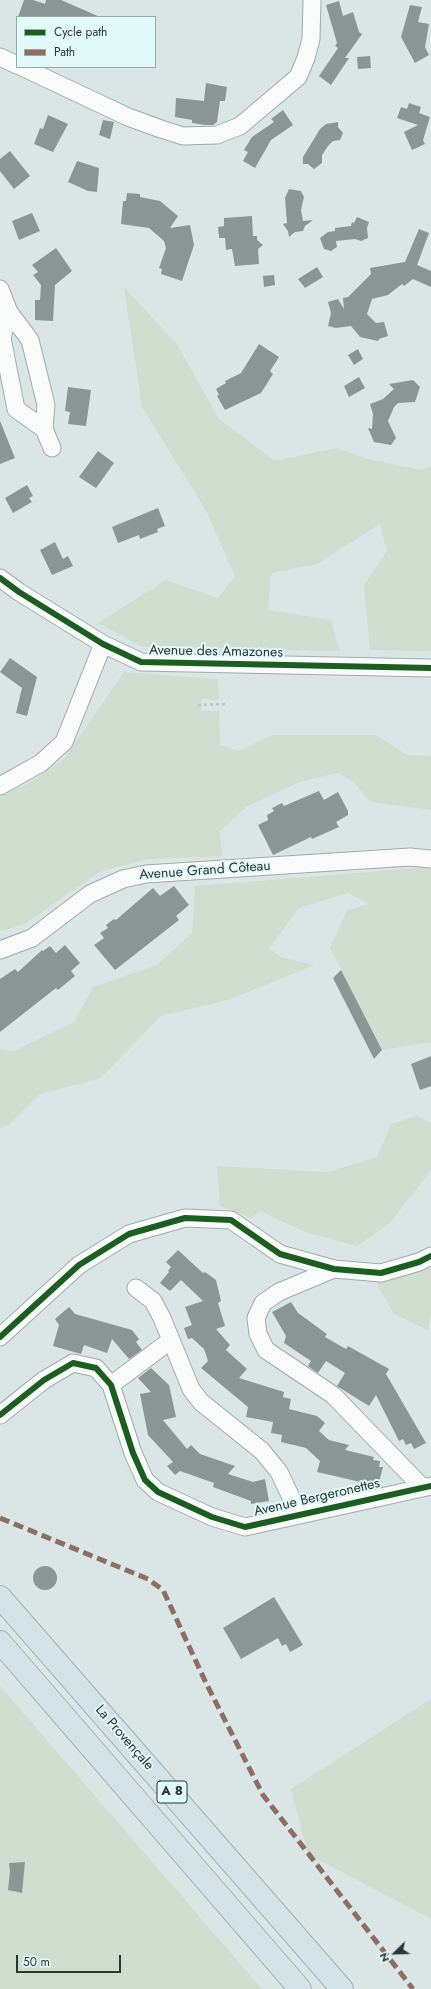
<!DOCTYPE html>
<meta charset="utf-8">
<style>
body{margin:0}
#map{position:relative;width:431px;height:1989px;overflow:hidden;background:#dae6e6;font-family:Jost,sans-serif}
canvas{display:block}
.legend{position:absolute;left:16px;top:16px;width:140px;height:52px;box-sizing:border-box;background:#e1faf9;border:1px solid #98abaa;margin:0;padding:5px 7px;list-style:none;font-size:12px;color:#2b3534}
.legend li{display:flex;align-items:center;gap:8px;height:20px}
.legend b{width:20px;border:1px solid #98abaa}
.north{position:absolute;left:375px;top:1933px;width:40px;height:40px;-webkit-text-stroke:3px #e1faf9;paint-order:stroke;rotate:247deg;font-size:11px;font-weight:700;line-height:16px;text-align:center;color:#2b3534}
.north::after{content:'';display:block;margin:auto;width:14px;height:18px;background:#2b3534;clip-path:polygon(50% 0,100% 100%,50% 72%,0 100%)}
.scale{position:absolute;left:16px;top:1955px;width:105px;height:18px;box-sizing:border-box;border:2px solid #2b3534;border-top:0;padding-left:5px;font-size:12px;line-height:14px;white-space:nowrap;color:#2b3534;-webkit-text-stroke:3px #e1faf9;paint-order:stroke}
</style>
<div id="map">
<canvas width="431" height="1989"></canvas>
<ul class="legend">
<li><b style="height:5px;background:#1b5e20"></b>Cycle path</li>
<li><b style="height:5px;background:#8d6e63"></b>Path</li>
</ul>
<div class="north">N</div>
<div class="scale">50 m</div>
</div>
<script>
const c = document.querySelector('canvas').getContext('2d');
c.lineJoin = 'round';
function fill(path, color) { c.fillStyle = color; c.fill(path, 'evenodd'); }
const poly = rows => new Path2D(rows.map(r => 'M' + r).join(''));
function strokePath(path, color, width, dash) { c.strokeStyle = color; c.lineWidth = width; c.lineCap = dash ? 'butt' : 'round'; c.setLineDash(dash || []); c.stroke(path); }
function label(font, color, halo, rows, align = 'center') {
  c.font = font + ' Jost,sans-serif'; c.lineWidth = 4; c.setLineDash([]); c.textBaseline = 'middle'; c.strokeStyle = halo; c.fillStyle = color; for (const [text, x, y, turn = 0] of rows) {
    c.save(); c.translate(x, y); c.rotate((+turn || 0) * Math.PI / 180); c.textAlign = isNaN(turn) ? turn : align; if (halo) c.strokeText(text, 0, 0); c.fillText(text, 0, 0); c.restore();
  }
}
fill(poly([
 [124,287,177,344,219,419,275,461,336,448,368,459,421,470,431,466,431,651,370,650,364,585,387,551,380,524,317,564,271,573,268,610,331,620,340,651,142,647,98,623,166,580,218,598,235,576,205,509,142,407],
 [124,672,218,679,219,700,202,699,201,711,219,711,220,745,239,751,272,735,376,735,407,755,431,756,431,810,371,802,354,782,338,773,302,781,246,807,219,832,223,856,149,859,99,872,25,924,0,931,0,796,27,784,63,760],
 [431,867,431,1042,382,1050,330,948,347,910,369,904,348,893,299,908,269,948,281,957,314,965,231,999,161,1016,101,1078,40,1094,9,1125,0,1128,0,1049,14,1051,74,1022,93,987,157,965,192,933,195,886],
 [417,1116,431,1123,431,1170,390,1223,357,1246,305,1232,260,1211,251,1218,220,1206,217,1166,328,1172,377,1157,391,1124],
 [431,1263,431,1314,428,1330,394,1314,376,1282],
 [0,1686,262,1989,0,1989],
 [431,1699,431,1919,308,1854,291,1789]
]), '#ceddce');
fill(poly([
 [24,0,33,0,45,4,46,0,61,0,100,17,18,17],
 [339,1,343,16,353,12,359,32,362,34,345,58,349,58,331,85,319,76,338,48,335,46,337,43,326,5],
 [410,5,422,7,418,22,429,24,425,47,429,55,415,63,401,37],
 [370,56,371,68,358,69,357,57],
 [206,83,227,87,225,101,220,101,217,122,213,125,205,125,192,123,192,120,175,117,176,98,204,101],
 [409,103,421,107,419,113,430,117,423,140,425,144,412,150,404,132,418,125,397,118,401,107,407,109],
 [283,110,293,125,271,140,255,168,243,161,248,152,244,150,252,137,274,122,271,119],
 [48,115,68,124,53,152,34,144,40,128,43,129],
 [103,120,114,122,110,139,99,135],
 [338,122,338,127,343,133,340,140,333,141,328,146,322,155,322,163,314,169,308,164,303,164,303,157,320,129,326,124],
 [10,151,30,176,14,189,0,171,0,159],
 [77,161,99,168,97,192,88,191,68,182],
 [289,189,301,191,304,197,301,210,303,221,313,220,305,226,303,231,295,232,289,237,288,231,283,224,287,223,285,198],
 [127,193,140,194,140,197,160,201,178,216,170,228,190,225,194,245,182,281,161,274,162,269,159,268,166,248,164,241,149,228,121,224,123,201,126,201],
 [32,213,40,231,19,240,12,221],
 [252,216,253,236,257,236,257,240,263,245,258,249,259,264,235,266,232,249,226,250,225,238,219,238,218,227,224,226,224,218],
 [357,217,369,222,367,228,368,238,361,241,355,239,336,241,337,247,331,251,324,249,320,238,328,232,335,231,335,228,351,226,352,222,354,223],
 [419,229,429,233,417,265,431,271,431,287,413,279,404,286,402,284,388,295,372,299,367,314,376,323,384,322,388,336,379,339,378,341,360,337,351,326,336,328,328,326,331,313,328,302,338,299,344,309,343,298,348,297,371,274,370,268,405,262],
 [56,248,72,271,55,285,53,321,35,320,35,300,40,300,41,285,33,275,38,272,32,265],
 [317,267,323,277,305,288,298,279],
 [274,275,275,285,264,287,263,276],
 [259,344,279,357,270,371,273,374,261,393,225,410,217,396,219,395,216,389,226,383,225,381,241,373],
 [358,349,363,359,354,365,348,355],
 [359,377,365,388,349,397,344,386],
 [413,380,420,387,415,402,398,403,394,407,388,421,396,438,391,445,374,442,368,428,372,429,373,414,370,404,383,399,394,389,389,384],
 [68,387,91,390,86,426,68,424,70,412,65,411],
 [0,421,15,458,0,464],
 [98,451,114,463,96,488,79,477],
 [27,485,33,496,29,498,32,502,13,513,5,498],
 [158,508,165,526,157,529,158,532,140,539,139,535,118,543,112,527],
 [55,542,63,559,68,556,73,566,52,575,40,550],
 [10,658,37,677,27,716,16,713,22,688,0,672],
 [319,791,324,800,338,792,348,811,348,815,336,822,339,827,312,839,311,837,273,855,258,825,268,820,267,815,274,811,272,808,282,803,284,806],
 [174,886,189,905,176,916,179,920,115,970,94,945,104,938,100,933,108,928,106,925,114,919,116,920,153,888,160,896],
 [65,945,80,963,71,971,75,976,58,990,56,988,0,1032,0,979,15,969,18,972,42,950,43,951,50,946,56,953],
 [341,970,382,1050,374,1059,333,978],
 [431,1056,431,1086,420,1090,411,1064],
 [178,1250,203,1273,205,1272,216,1280,221,1301,218,1303,225,1326,216,1329,230,1345,226,1350,247,1369,239,1378,284,1392,283,1397,291,1399,289,1409,317,1416,325,1423,319,1431,329,1440,349,1445,345,1450,374,1457,373,1460,380,1461,379,1467,383,1467,378,1486,317,1472,320,1461,306,1448,281,1442,282,1435,271,1433,273,1422,246,1417,248,1407,201,1368,208,1361,204,1349,192,1338,188,1339,184,1328,192,1325,185,1307,203,1301,181,1280,170,1291,160,1283,169,1272,168,1271,171,1267,166,1262],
 [291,1302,298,1313,327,1334,325,1337,346,1349,348,1346,389,1369,386,1374,426,1443,414,1449,411,1443,406,1445,403,1439,399,1441,376,1395,369,1406,337,1386,345,1373,326,1361,318,1373,308,1366,311,1361,284,1343,286,1336,272,1312],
 [69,1307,75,1314,132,1330,139,1339,136,1342,142,1350,129,1359,112,1339,107,1353,84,1345,81,1354,53,1346,59,1325,55,1319],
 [151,1368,169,1385,176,1417,163,1420,187,1449,191,1445,200,1454,235,1466,228,1474,253,1482,265,1479,269,1501,251,1504,251,1501,213,1487,214,1483,180,1471,175,1475,167,1466,173,1462,148,1435,140,1394,151,1392,138,1378],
 '33 1578a12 12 0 1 1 24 0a12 12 0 1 1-24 0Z',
 [274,1597,303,1645,290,1652,286,1644,282,1646,278,1638,241,1659,223,1628],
 [25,1862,22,1893,8,1890,10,1871,9,1863]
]), '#899693');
const minor = poly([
 [0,57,17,65],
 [22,67,128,117,161,129,183,136,217,135,240,126,298,77,306,58,311,39,312,0],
 [0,289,9,312,2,338,16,409,44,429,52,448],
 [9,312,30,340,46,405,44,429],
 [0,578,19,592,103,644,141,662,431,668],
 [0,786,41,763,64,742,103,644],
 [0,950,32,938,90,894,123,879,146,874,410,857,431,859],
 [334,1269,279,1292,263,1303,256,1318,258,1334,266,1350,333,1395,422,1487],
 [136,1288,153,1301,162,1318,191,1389,201,1402,262,1451,279,1472,299,1514],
 [0,1337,79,1265,129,1234,185,1218,231,1220,280,1254,334,1269,381,1273,419,1262,431,1256],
 [111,1385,171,1340],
 [0,1415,44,1380,73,1363,96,1368,111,1385,133,1453,145,1480,158,1492,212,1517,245,1527,431,1486]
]);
const highway = poly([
 [0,1597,342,1989],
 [0,1642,300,1989]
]);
strokePath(minor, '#a0aaaa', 19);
strokePath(highway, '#9cb1b6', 24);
strokePath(poly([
 [198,705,226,704]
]), '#c0c4c4', 2.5, [3, 3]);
strokePath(minor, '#f9fbfb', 17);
strokePath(highway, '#d2e2e6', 22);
strokePath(poly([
 [0,1518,148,1579,163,1590,206,1683,263,1795,413,1989]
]), '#8d6e63', 5, [10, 5]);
strokePath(poly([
 [0,578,19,592,103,644,141,662,431,668],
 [0,1337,79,1265,129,1234,185,1218,231,1220,280,1254,334,1269,381,1273,419,1262,431,1256],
 [0,1415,44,1380,73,1363,96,1368,111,1385,133,1453,145,1480,158,1492,212,1517,245,1527,431,1486]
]), '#1b5e20', 6);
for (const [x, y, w] of [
 [172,1792,30]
]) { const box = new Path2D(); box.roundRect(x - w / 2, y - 11, w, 22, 3); c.fillStyle = '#e1faf9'; c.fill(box); strokePath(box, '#2b3534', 1); }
label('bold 13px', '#2b3534', null, [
 ["A 8",172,1792]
]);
label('14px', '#2b3534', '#e1faf9', [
 ["Avenue des Amazones",216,652,1],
 ["Avenue Grand Côteau",205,871,-4],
 ["Avenue Bergeronettes",317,1498,-13],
 ["La Provençale",124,1738,49]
]);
</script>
